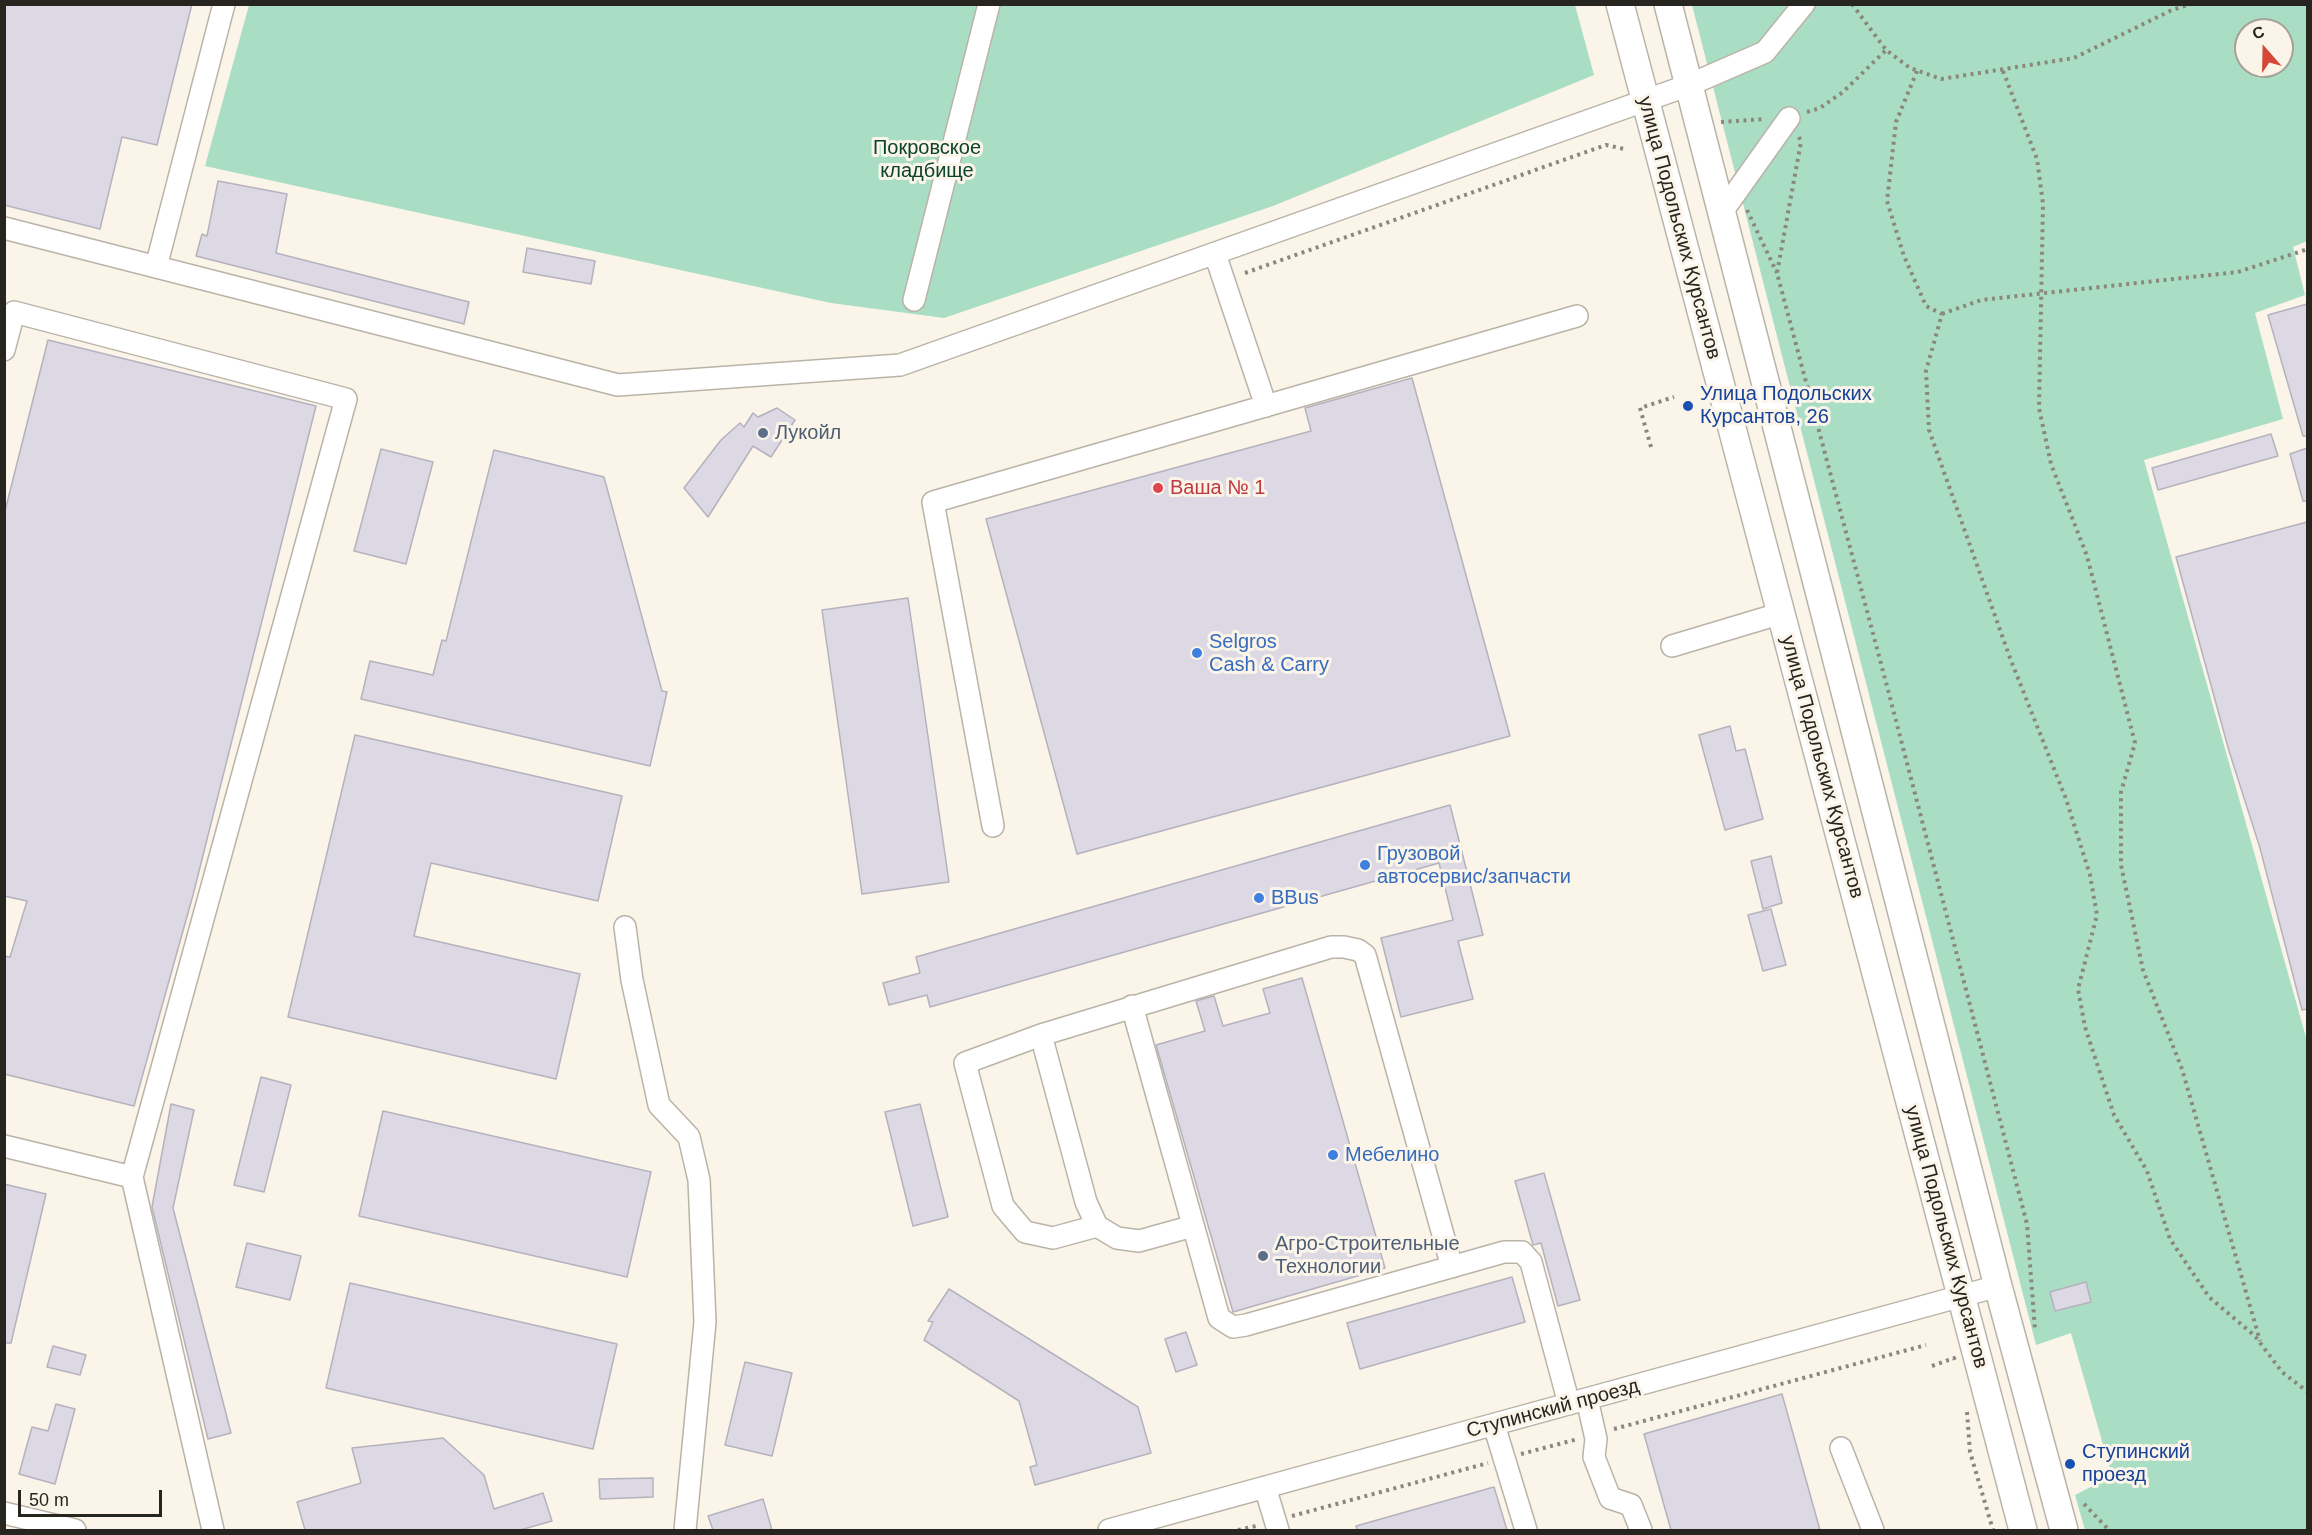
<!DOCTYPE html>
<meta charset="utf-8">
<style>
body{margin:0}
#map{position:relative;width:2312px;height:1535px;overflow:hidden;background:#fbf4e8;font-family:Arial,sans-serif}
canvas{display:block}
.frame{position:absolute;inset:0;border:6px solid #272520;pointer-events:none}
.north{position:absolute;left:2234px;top:18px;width:60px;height:60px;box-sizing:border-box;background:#fbf4e8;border:2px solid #a6a198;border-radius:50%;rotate:340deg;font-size:16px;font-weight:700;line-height:24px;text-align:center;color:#272520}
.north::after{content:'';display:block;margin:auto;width:21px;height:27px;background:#d44835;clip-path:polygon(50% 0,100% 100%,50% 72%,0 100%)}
.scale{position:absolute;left:18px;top:1490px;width:144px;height:27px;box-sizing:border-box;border:3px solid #272520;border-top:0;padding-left:8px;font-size:18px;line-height:21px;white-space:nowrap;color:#272520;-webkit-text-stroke:4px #fbf4e8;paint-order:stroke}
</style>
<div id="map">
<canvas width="2312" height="1535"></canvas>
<div class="frame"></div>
<div class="north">С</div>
<div class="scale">50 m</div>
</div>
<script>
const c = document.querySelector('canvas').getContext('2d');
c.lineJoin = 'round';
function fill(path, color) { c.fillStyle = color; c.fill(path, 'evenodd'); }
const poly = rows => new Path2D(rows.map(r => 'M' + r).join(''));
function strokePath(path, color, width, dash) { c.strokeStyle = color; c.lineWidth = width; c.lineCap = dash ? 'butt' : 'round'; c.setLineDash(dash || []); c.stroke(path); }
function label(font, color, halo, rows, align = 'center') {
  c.font = font + ' Arial,sans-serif'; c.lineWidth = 6; c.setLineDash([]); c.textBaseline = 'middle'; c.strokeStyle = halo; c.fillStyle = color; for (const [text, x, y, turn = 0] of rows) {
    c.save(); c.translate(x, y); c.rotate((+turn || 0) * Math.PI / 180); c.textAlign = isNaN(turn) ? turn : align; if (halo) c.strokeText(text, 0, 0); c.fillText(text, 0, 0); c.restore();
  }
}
fill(poly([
 [249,5,1575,5,1594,75,1273,206,944,318,831,303,205,166],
 [1692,5,2306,5,2307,241,2293,247,2305,295,2255,313,2283,419,2144,460,2307,1041,2307,1530,2085,1530,2075,1495,2112,1476,2071,1333,2036,1345],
 [2246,30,2282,30,2282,66,2246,66]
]), '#a9dec4');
const building = poly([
 [4,4,192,4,157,145,122,137,100,229,4,205,4,4],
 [218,181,287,194,276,253,469,302,464,324,196,256,202,234,207,236,218,181],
 [527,248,595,261,591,284,523,272,527,248],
 [2307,304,2307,436,2303,436,2268,315,2307,304],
 [48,340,316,406,193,895,134,1106,4,1074,4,956,10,957,27,901,4,896,4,515,48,340],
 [1412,378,1510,736,1077,854,986,519,1311,431,1305,408,1412,378],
 [777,408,795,420,771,457,753,446,708,517,684,488,721,440,740,423,744,427,753,413,758,417,777,408],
 [2271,434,2278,456,2158,490,2152,468,2271,434],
 [2307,448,2307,501,2303,501,2290,454,2307,448],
 [381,449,433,462,406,564,354,551,381,449],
 [494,450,604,477,662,691,667,692,650,766,361,699,370,661,433,675,442,640,446,641,494,450],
 [2307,522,2307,1009,2302,1010,2260,848,2229,751,2176,557,2307,522],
 [908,598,949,882,862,894,822,610,908,598],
 [1730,726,1736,751,1745,749,1763,819,1725,830,1699,735,1730,726],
 [355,735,622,796,598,901,431,863,414,936,580,974,556,1079,288,1017,355,735],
 [1450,805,1483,935,1458,941,1473,999,1401,1017,1381,938,1453,920,1439,863,930,1007,927,995,889,1005,883,983,920,973,916,957,1450,805],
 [1771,856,1782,903,1763,909,1751,861,1771,856],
 [1771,909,1786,965,1763,971,1748,915,1771,909],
 [1302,978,1385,1268,1233,1312,1156,1045,1205,1031,1196,1001,1214,996,1223,1026,1270,1013,1263,989,1302,978],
 [261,1077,291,1085,264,1192,234,1185,261,1077],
 [171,1104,194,1110,173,1208,231,1433,208,1439,152,1207,171,1104],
 [920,1104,948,1217,913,1226,885,1112,920,1104],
 [383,1111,651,1172,627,1277,359,1216,383,1111],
 [1544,1173,1580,1300,1558,1306,1541,1243,1533,1245,1515,1181,1544,1173],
 [4,1184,46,1194,11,1343,4,1343,4,1184],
 [247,1243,301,1256,290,1300,236,1287,247,1243],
 [1512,1277,1525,1322,1360,1369,1347,1323,1512,1277],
 [2086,1282,2091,1302,2055,1311,2050,1292,2086,1282],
 [350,1283,617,1344,593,1449,326,1388,350,1283],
 [949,1289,1138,1407,1151,1453,1035,1485,1030,1467,1037,1465,1019,1401,924,1340,933,1322,928,1321,949,1289],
 [1186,1332,1197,1365,1176,1372,1165,1339,1186,1332],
 [53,1346,86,1355,80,1375,47,1367,53,1346],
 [745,1362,792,1373,772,1456,725,1445,745,1362],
 [1782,1394,1820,1530,1671,1530,1644,1434,1782,1394],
 [56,1404,75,1409,55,1484,19,1474,32,1427,48,1431,56,1404],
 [443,1438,484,1475,494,1509,543,1493,552,1521,520,1530,305,1530,297,1502,361,1483,352,1448,443,1438],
 [653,1478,653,1497,600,1499,599,1479,653,1478],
 [1494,1487,1507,1530,1357,1530,1356,1526,1494,1487],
 [763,1499,772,1530,713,1530,708,1516,763,1499]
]);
fill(building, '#dcd9e5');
strokePath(building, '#b5b2be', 1.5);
const minor = poly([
 [1722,212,1789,118],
 [4,228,618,385,900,365,1689,85,1765,52,1804,4],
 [1215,254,1266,406],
 [156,267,224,4],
 [914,300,989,4],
 [4,350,14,312,346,399,132,1177,213,1530],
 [1672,646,1782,613],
 [993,826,933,502,1577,316],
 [625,927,632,980,659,1105,689,1137,699,1180,705,1322,685,1530],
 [1132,1006,1219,1318,1233,1327,1246,1325,1504,1252,1522,1252,1531,1262,1569,1404],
 [1041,1035,965,1063,1003,1206,1025,1232,1053,1238,1097,1226],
 [4,1146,132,1177],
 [1193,1226,1139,1241,1117,1238,1097,1226,1086,1202,1041,1035,1331,947,1344,947,1358,950,1365,955,1452,1267],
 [1587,1399,1596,1439,1594,1457,1610,1498,1631,1505,1641,1530],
 [1494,1425,1526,1530],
 [1841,1448,1873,1530],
 [1265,1487,1278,1530],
 [4,1513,75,1530],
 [1109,1530,1998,1286]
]);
const major = poly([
 [1620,4,2023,1530],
 [1668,4,1998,1286,2064,1530]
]);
strokePath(minor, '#bab3a8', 24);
strokePath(major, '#bab3a8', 30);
strokePath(poly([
 [1852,4,1886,50,1910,68,1941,79,2074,58,2172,10,2191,4],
 [1917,71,1896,122,1887,201,1904,256,1926,306,1942,314,1926,371,1929,430,2010,658,2066,799,2090,875,2097,915,2078,989,2085,1027,2114,1115,2147,1171,2170,1239,2209,1297,2255,1336,2282,1372,2308,1392],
 [2003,71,2037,159,2043,204,2039,408,2051,464,2087,556,2135,743,2121,792,2121,865,2143,970,2182,1069,2260,1341],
 [1807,112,1820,108,1843,92,1886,50],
 [1721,122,1765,119],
 [1799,137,1801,142,1777,273,1888,690,2027,1224,2035,1330],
 [1747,210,1777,273],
 [1245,273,1606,145,1624,149],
 [1942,314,1981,300,2238,272,2308,249],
 [1651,447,1640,408,1674,397],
 [1932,1366,1954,1358,1955,1361],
 [1967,1412,1970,1452,1993,1530],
 [1614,1429,1926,1345],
 [1521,1454,1578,1439],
 [2084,1504,2109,1530],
 [1292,1516,1488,1463],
 [1238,1530,1256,1526]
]), '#8b877e', 4, [3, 4.5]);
strokePath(minor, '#fff', 21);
strokePath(major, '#fff', 27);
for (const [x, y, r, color] of [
 [1688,406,6,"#1a4fb4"],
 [763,433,6,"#5c6f8a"],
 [1158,488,6,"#e0444e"],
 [1197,653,6,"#3f7fe0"],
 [1365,865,6,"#3f7fe0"],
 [1259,898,6,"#3f7fe0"],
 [1333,1155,6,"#3f7fe0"],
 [1263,1256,6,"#5c6f8a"],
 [2070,1464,6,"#1a4fb4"]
]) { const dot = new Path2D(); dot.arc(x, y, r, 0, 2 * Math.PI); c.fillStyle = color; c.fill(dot); strokePath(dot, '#fbf4e8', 2); }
label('20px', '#0a442f', '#fbf4e8', [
 ["Покровское",927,148],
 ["кладбище",927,171]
]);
label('20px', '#272520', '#fbf4e8', [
 ["улица Подольских Курсантов",1679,228,75],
 ["улица Подольских Курсантов",1822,767,75],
 ["улица Подольских Курсантов",1946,1237,75],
 ["Ступинский проезд",1553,1409,-15]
]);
label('20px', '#164399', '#fbf4e8', [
 ["Улица Подольских",1700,394],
 ["Курсантов, 26",1700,417],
 ["Ступинский",2082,1452],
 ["проезд",2082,1475]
], 'left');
label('20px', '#4e5e75', '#fbf4e8', [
 ["Лукойл",775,433],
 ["Агро-Строительные",1275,1244],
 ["Технологии",1275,1267]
], 'left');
label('20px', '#be3a42', '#fbf4e8', [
 ["Ваша № 1",1170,488]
], 'left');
label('20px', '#366cbe', '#fbf4e8', [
 ["Selgros",1209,642],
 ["Cash & Carry",1209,665],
 ["Грузовой",1377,854],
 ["автосервис/запчасти",1377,877],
 ["BBus",1271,898],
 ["Мебелино",1345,1155]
], 'left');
</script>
